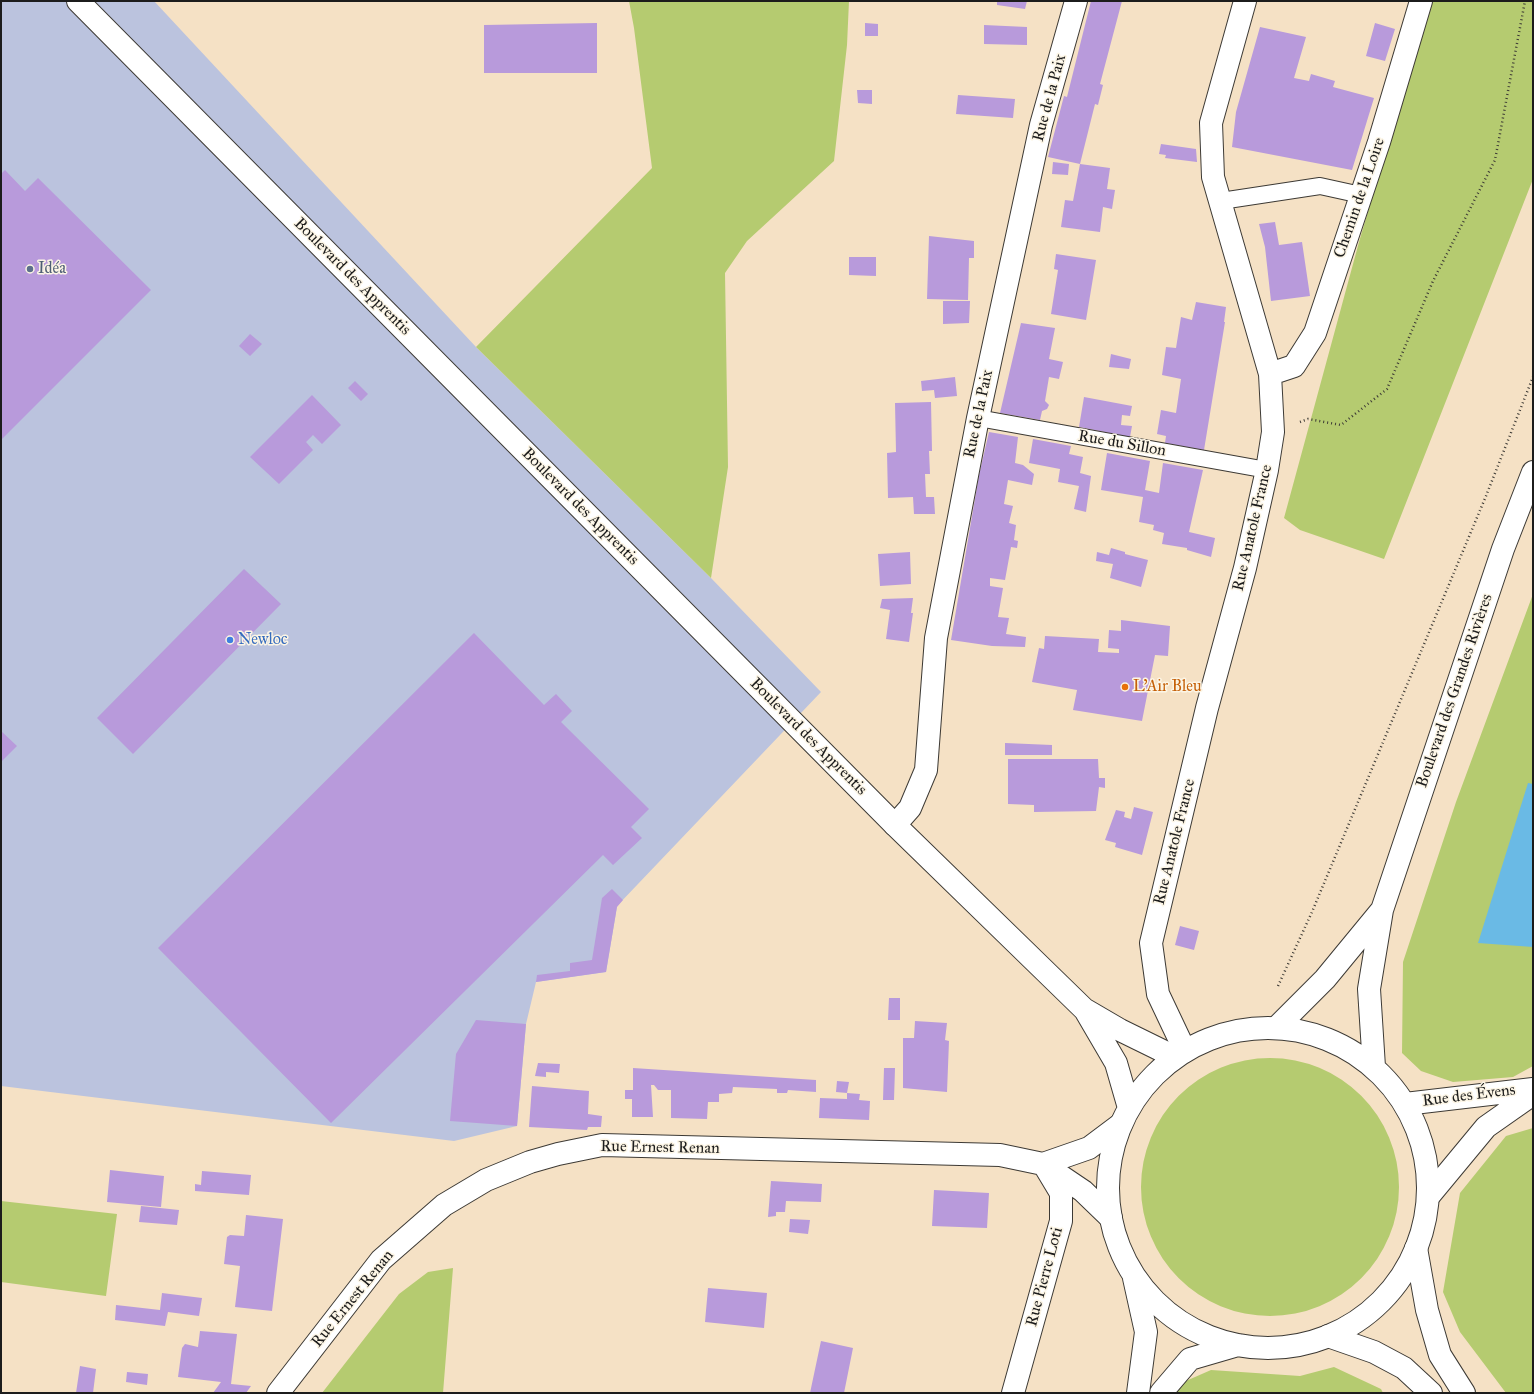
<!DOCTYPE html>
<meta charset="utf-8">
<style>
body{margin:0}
#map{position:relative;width:1534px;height:1394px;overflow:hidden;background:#f5e1c5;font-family:"IM FELL Great Primer",serif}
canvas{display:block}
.frame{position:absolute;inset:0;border:2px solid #1c1c1c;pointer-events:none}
</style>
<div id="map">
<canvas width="1534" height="1394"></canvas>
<div class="frame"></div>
</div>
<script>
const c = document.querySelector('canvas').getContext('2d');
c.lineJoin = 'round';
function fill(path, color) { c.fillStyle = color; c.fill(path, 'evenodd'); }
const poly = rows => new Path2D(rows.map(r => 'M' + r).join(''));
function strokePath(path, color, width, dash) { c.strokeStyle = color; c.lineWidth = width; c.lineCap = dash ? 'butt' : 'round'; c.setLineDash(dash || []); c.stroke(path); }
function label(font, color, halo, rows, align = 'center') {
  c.font = font + ' "IM FELL Great Primer",serif'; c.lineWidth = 3; c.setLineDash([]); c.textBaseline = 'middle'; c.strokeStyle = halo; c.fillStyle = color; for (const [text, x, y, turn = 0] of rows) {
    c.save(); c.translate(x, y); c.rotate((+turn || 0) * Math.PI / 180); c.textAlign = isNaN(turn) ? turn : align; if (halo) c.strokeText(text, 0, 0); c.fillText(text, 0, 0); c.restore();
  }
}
fill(poly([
 [1,1,154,1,476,347,711,578,821,692,617,906,606,972,536,982,526,1024,517,1126,454,1141,1,1086]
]), '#bbc3de');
fill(poly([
 [629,1,849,1,847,45,834,161,747,241,725,273,728,467,711,578,476,347,652,168,634,28],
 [1430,1,1533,1,1533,179,1384,559,1300,530,1284,518,1359,242],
 [1533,594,1533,1066,1513,1077,1453,1082,1421,1071,1402,1053,1403,962,1456,802],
 '1141 1187a129 129 0 1 1 258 0a129 129 0 1 1-258 0Z',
 [1533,1128,1533,1393,1506,1393,1460,1332,1443,1292,1460,1193,1506,1136],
 [1,1201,117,1214,106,1296,1,1282],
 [453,1268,443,1393,322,1393,399,1294,428,1272],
 [1334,1367,1381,1389,1383,1393,1175,1393,1179,1384,1211,1370,1300,1376]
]), '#b5cb70');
fill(poly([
 [1528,783,1533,784,1533,947,1478,943]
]), '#6abae5');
fill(poly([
 [997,1,1027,1,1025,9,997,5],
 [1091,1,1122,1,1100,84,1103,85,1098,105,1095,104,1080,164,1110,168,1107,189,1115,190,1112,209,1103,207,1100,232,1061,227,1065,200,1073,201,1080,164,1048,157,1064,96,1067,97],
 [597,23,597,73,484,73,484,25],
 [865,23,878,24,878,36,865,36],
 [1375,23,1395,29,1385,61,1366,56],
 [984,25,1027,27,1027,45,984,44],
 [1260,27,1306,37,1294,78,1309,81,1311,74,1335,81,1333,87,1374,98,1352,170,1232,147,1236,112],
 [857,90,872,90,872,104,858,103],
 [958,95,1015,99,1013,118,956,114],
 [1161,144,1196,149,1197,162,1165,158,1166,155,1159,154],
 [1053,162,1069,164,1068,175,1052,174],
 [5,170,25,191,38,178,151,290,1,440,1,174],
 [1275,222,1279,245,1302,242,1310,296,1271,301,1265,247,1259,224],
 [929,236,974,241,974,258,969,258,968,300,927,299],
 [1056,254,1096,260,1086,320,1051,314,1058,270,1054,269],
 [849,257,876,257,876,276,849,275],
 [943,301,970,301,969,323,943,324],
 [1196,302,1226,307,1224,322,1225,322,1204,450,1165,443,1166,436,1157,434,1161,410,1176,413,1181,379,1162,375,1166,347,1176,348,1181,317,1192,320],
 [1021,323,1055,328,1049,359,1063,362,1059,379,1049,377,1045,401,1049,405,1047,409,1042,411,1040,420,1000,413],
 [250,334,262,344,250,356,239,346],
 [1111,354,1131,359,1129,369,1109,367],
 [955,377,957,396,935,398,934,390,922,391,921,381],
 [355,381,368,394,361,401,348,388],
 [312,395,341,425,322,444,313,435,306,442,313,450,279,484,250,457],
 [1084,397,1132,406,1130,416,1122,415,1121,425,1132,426,1130,437,1079,427],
 [931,402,932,451,929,451,930,474,925,474,926,497,934,497,935,514,914,514,913,497,888,498,887,453,896,452,895,403],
 [989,432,1018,437,1015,463,1023,465,1034,474,1032,485,1008,480,1004,504,1013,506,1009,523,1016,525,1014,540,1018,541,1017,548,1011,547,1005,580,990,578,990,586,1003,588,998,617,1009,618,1006,634,1026,637,1025,647,992,646,951,640,979,475],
 [1033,439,1071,446,1069,454,1083,457,1080,473,1091,476,1086,512,1074,509,1079,486,1058,482,1060,469,1029,463],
 [1107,453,1150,461,1145,490,1159,493,1163,463,1203,470,1189,532,1215,538,1211,557,1187,550,1187,548,1162,544,1164,533,1153,530,1154,525,1139,522,1143,497,1101,490],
 [1111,548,1125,552,1125,554,1148,560,1141,587,1110,578,1113,564,1096,561,1097,552,1109,555],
 [910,552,911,584,880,586,878,554],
 [244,569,281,604,133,754,97,718],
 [913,598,911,613,913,613,909,642,886,639,890,610,880,608,882,599],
 [1121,620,1170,626,1168,656,1155,655,1142,721,1073,710,1077,690,1032,682,1039,648,1044,649,1045,636,1099,639,1098,652,1119,653,1119,649,1108,648,1109,630,1121,631],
 [474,633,544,705,556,694,572,711,561,722,649,809,631,827,642,838,613,865,603,855,331,1123,158,948],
 [1,731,17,746,1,762],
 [1005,743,1052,745,1052,755,1005,755],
 [1008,759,1098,759,1099,778,1105,778,1105,788,1099,787,1096,811,1034,812,1034,805,1008,804],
 [1134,807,1153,812,1142,855,1115,847,1116,843,1105,840,1116,810,1125,812,1124,817,1131,819],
 [612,889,623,900,617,907,606,972,536,982,537,975,570,971,570,963,592,960,602,898],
 [1180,926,1199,931,1194,950,1175,945],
 [889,998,900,998,900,1020,888,1020],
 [476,1020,526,1024,517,1126,450,1121,456,1054],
 [915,1021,947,1023,945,1040,949,1041,947,1092,903,1088,903,1038,914,1038],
 [538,1063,560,1064,559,1073,546,1072,546,1077,535,1076],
 [633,1068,816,1080,816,1092,788,1090,787,1093,777,1093,777,1089,733,1087,732,1093,719,1094,719,1102,708,1102,707,1119,671,1118,671,1090,658,1090,654,1085,651,1085,653,1117,632,1117,632,1099,625,1099,625,1090,633,1090],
 [884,1068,895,1068,894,1100,883,1100],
 [837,1081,849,1082,847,1093,836,1092],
 [532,1086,589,1091,588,1114,602,1116,601,1127,588,1127,587,1130,529,1127],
 [847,1093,860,1094,859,1100,870,1101,869,1120,819,1118,820,1098,847,1099],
 [110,1170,164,1176,161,1207,107,1202],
 [202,1171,251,1175,249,1195,195,1191,195,1184,201,1185],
 [771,1181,822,1184,821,1202,786,1201,785,1212,776,1212,776,1216,768,1217],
 [934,1190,989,1193,987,1228,932,1226],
 [141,1206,179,1210,177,1225,139,1222],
 [246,1215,283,1219,272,1311,235,1307,240,1266,224,1264,227,1237,230,1235,244,1236],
 [790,1219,810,1220,808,1234,789,1232],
 [708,1288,767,1293,764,1328,705,1322],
 [162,1293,202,1298,199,1316,168,1312,165,1326,115,1320,116,1305,160,1310],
 [200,1331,237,1334,231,1384,251,1386,246,1393,213,1393,221,1382,178,1377,182,1348,185,1344,198,1347],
 [821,1341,853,1348,844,1393,810,1393],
 [80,1366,96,1369,93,1393,76,1393],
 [127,1372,148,1374,147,1385,126,1382]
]), '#b89adb');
const lane = poly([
 [1221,201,1320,186,1361,195],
 [978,418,1267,470]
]);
const street = poly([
 [1270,374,1294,366,1315,333,1379,142,1421,1],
 [895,825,910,808,926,770,936,638,978,418,1041,125,1076,1],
 [1185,1051,1158,994,1151,943,1207,708,1245,568,1267,470,1273,432,1270,374,1213,177,1211,123,1245,1],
 [1405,1104,1533,1089],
 [1043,1164,1089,1148,1121,1124],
 [1428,1197,1486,1127,1533,1094],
 [278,1393,381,1260,444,1205,486,1180,530,1162,558,1154,602,1145,1000,1155,1043,1164,1083,1191,1111,1218],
 [1013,1393,1061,1221,1061,1193,1046,1168]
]);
const secondary = poly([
 [78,1,895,825,1084,1009,1120,1030,1175,1057],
 [1085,1010,1116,1063,1129,1108],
 [1277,1027,1325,979,1381,911],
 '1108 1188a160 160 0 1 1 320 0a160 160 0 1 1-320 0Z',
 [1374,1067,1369,989,1382,910,1503,549,1533,472],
 [1134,1278,1146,1332,1138,1393],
 [1161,1393,1190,1359,1238,1345]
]);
const primary = poly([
 [1416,1248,1427,1310,1440,1355,1464,1393]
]);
const highway = poly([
 [1328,1336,1374,1352,1404,1368,1431,1393]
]);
strokePath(lane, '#3d3a35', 18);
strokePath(street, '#3d3a35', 24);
strokePath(secondary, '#3d3a35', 24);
strokePath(primary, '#3d3a35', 24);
strokePath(highway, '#3d3a35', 24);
strokePath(poly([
 [1300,422,1308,419,1341,425,1387,389,1433,281,1495,160,1525,1],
 [1278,986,1312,912,1486,496,1533,377]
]), '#3d3a35', 2.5, [1, 3]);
strokePath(lane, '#fff', 16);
strokePath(street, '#fff', 22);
strokePath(secondary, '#fff', 22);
strokePath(primary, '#fff', 22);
strokePath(highway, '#fff', 22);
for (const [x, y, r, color] of [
 [30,269,4,"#5c6f8a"],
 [230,640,4,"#3f7fe0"],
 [1125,687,4,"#e8710a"]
]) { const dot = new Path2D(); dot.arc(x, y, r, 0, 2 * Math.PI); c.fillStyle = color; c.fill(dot); strokePath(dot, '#fcf5e5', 1.5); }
label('16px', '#1c1c1c', '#fcf5e5', [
 ["Rue de la Paix",1050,98,-75],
 ["Chemin de la Loire",1360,198,-71],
 ["Boulevard des Apprentis",352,277,45],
 ["Rue de la Paix",979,414,-78],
 ["Rue du Sillon",1122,444,10],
 ["Boulevard des Apprentis",580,507,45],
 ["Rue Anatole France",1253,528,-77],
 ["Boulevard des Grandes Rivières",1455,691,-71],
 ["Boulevard des Apprentis",808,737,45],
 ["Rue Anatole France",1175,842,-76],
 ["Rue des Évens",1469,1096,-7],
 ["Rue Ernest Renan",660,1148,1],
 ["Rue Pierre Loti",1045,1277,-75],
 ["Rue Ernest Renan",353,1299,-51]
]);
label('16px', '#4e5e75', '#fcf5e5', [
 ["Idéa",38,269]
], 'left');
label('16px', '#366cbe', '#fcf5e5', [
 ["Newloc",238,640]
], 'left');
label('16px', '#c56008', '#fcf5e5', [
 ["L'Air Bleu",1133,687]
], 'left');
</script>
